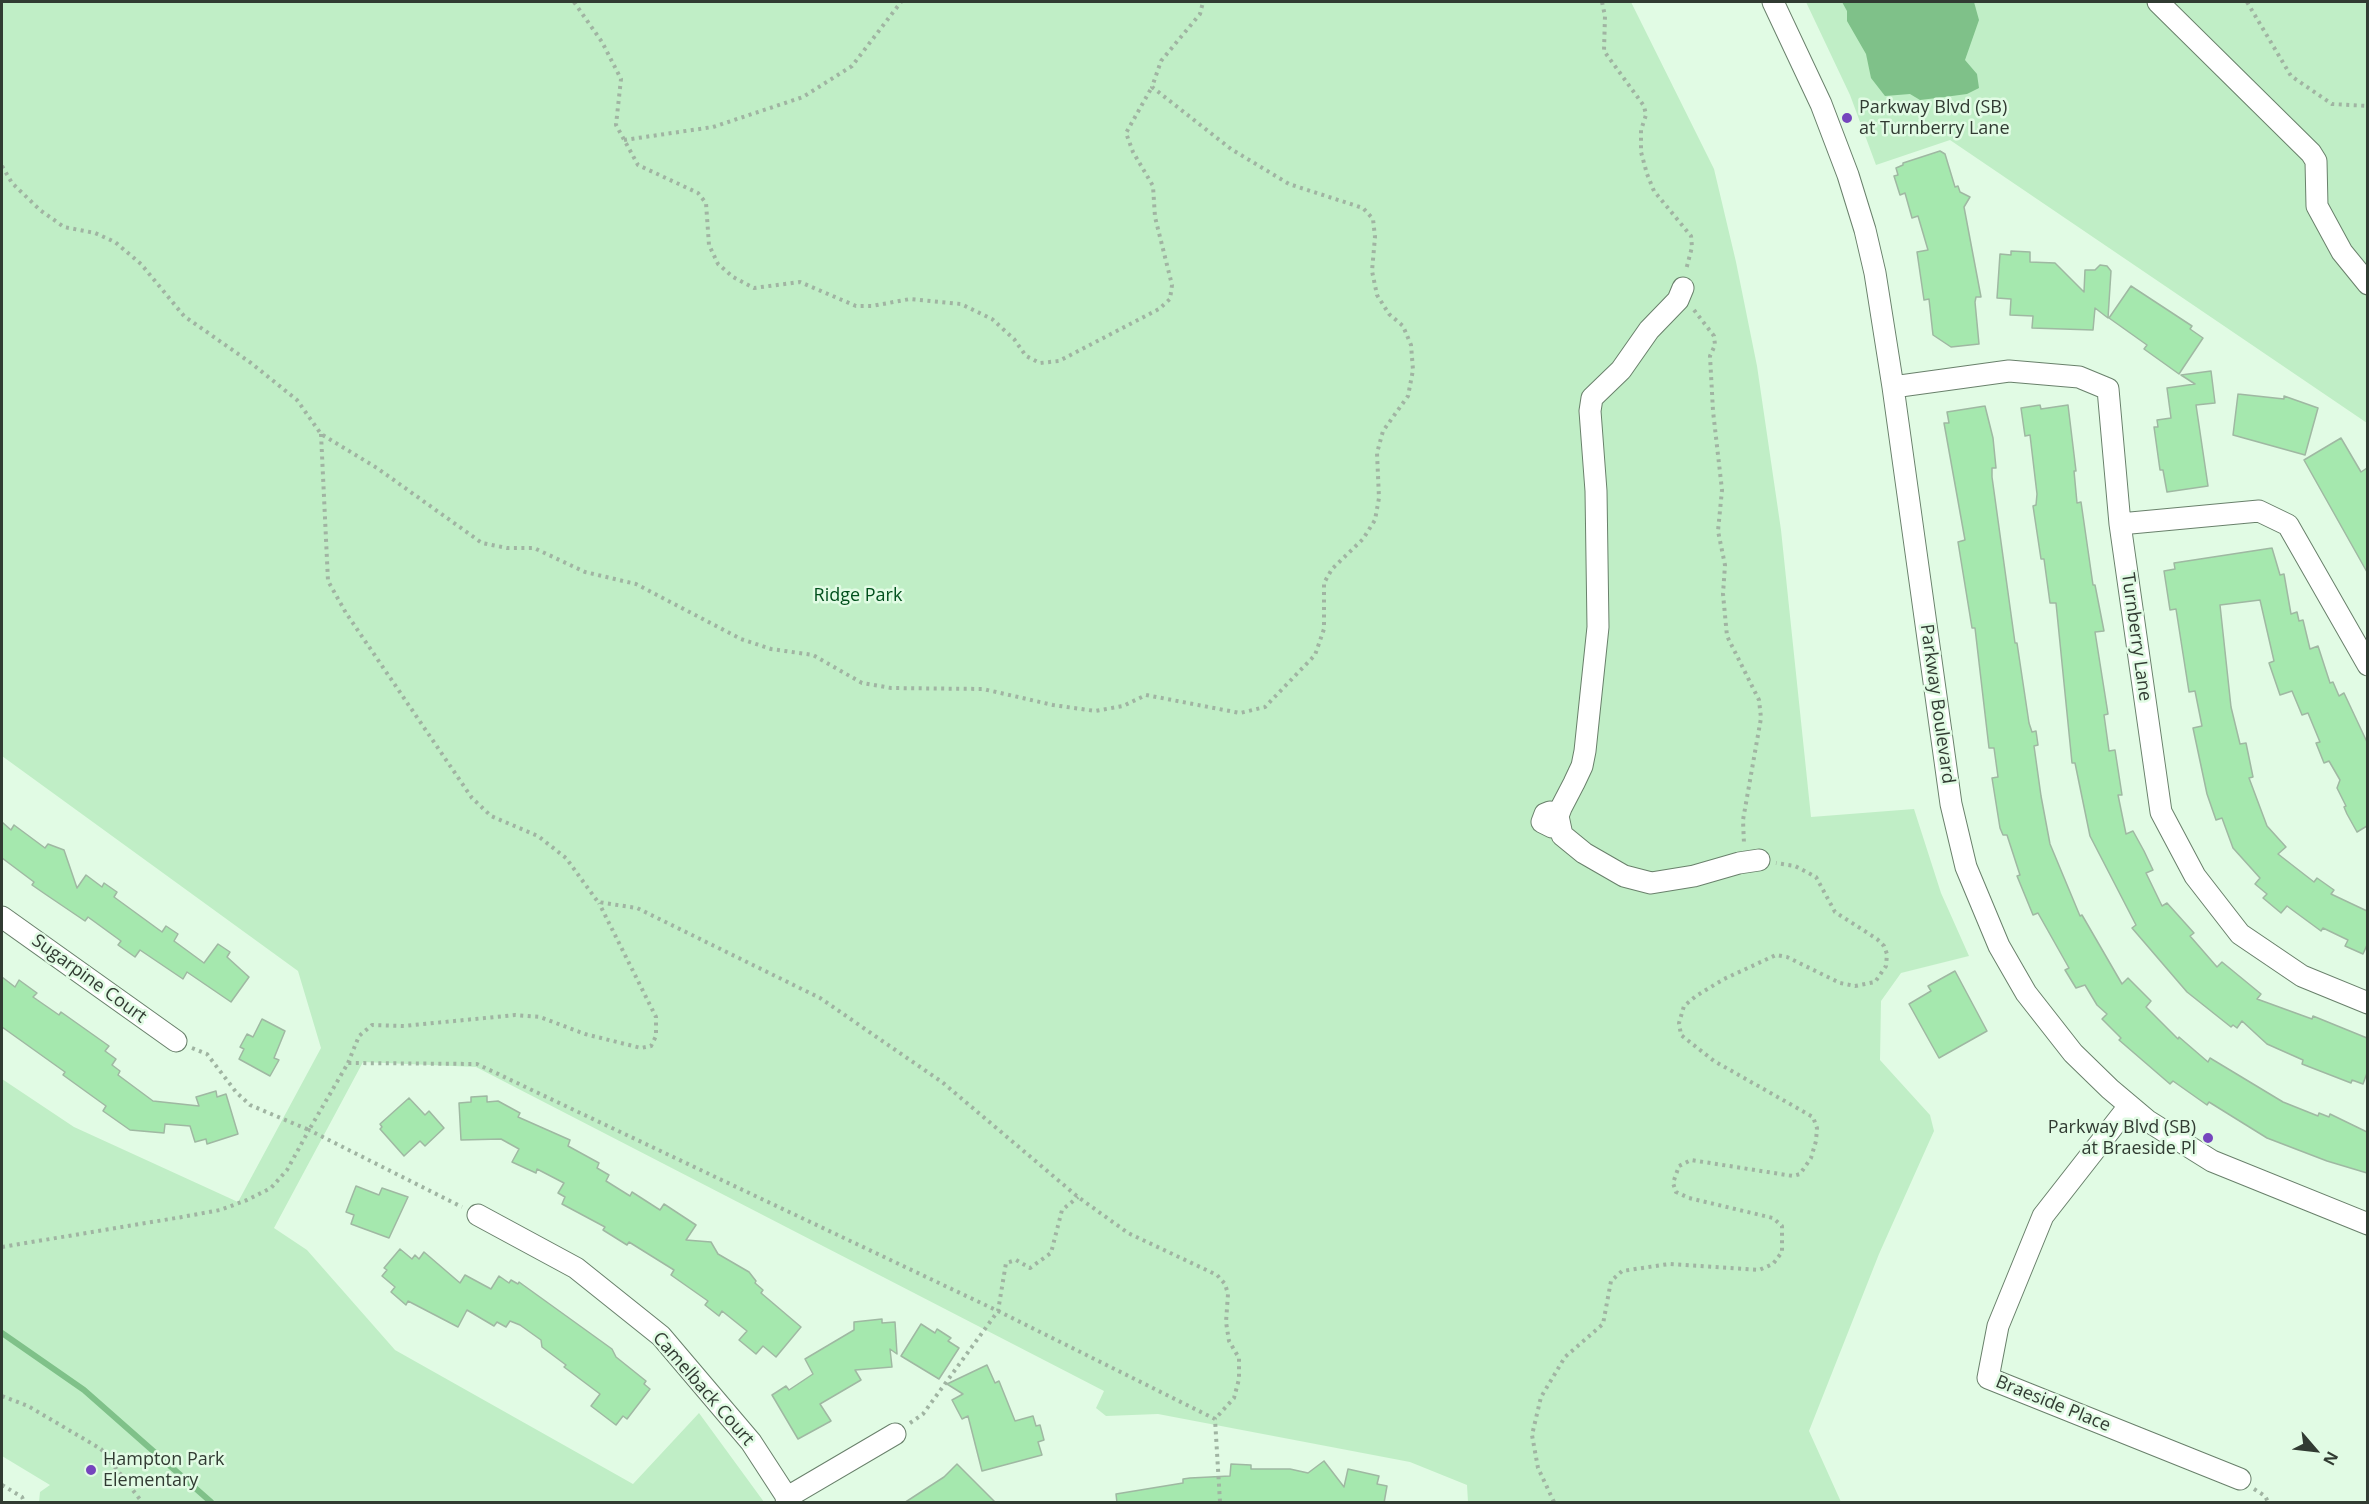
<!DOCTYPE html>
<style>
body{margin:0}
#map{position:relative;width:2369px;height:1504px;overflow:hidden;background:#e1fbe4;font-family:"Open Sans",sans-serif}
canvas{display:block}
.frame{position:absolute;inset:0;border:3px solid #313b32;pointer-events:none}
.north{position:absolute;left:2285px;top:1420px;width:60px;height:60px;-webkit-text-stroke:4px #e1fbe4;paint-order:stroke;rotate:118deg;font-size:16px;font-weight:700;line-height:24px;text-align:center;color:#313b32}
.north::after{content:'';display:block;margin:auto;width:21px;height:27px;background:#313b32;clip-path:polygon(50% 0,100% 100%,50% 72%,0 100%)}
</style>
<div id="map">
<canvas width="2369" height="1504"></canvas>
<div class="frame"></div>
<div class="north">N</div>
</div>
<script>
const c = document.querySelector('canvas').getContext('2d');
c.lineJoin = 'round';
function fill(path, color) { c.fillStyle = color; c.fill(path, 'evenodd'); }
const poly = rows => new Path2D(rows.map(r => 'M' + r).join(''));
function strokePath(path, color, width, dash) { c.strokeStyle = color; c.lineWidth = width; c.lineCap = dash ? 'butt' : 'round'; c.setLineDash(dash || []); c.stroke(path); }
function label(font, color, halo, rows, align = 'center') {
  c.font = font + ' "Open Sans",sans-serif'; c.lineWidth = 5; c.setLineDash([]); c.textBaseline = 'middle'; c.strokeStyle = halo; c.fillStyle = color; for (const [text, x, y, turn = 0] of rows) {
    c.save(); c.translate(x, y); c.rotate((+turn || 0) * Math.PI / 180); c.textAlign = isNaN(turn) ? turn : align; if (halo) c.strokeText(text, 0, 0); c.fillText(text, 0, 0); c.restore();
  }
}
fill(poly([
 [2,2,1631,2,1714,169,1736,262,1757,366,1781,530,1811,817,1914,809,1941,893,1969,956,1901,973,1881,1001,1880,1060,1930,1115,1934,1131,1879,1254,1809,1431,1841,1502,1468,1502,1467,1485,1410,1462,1158,1414,1106,1416,1096,1408,1104,1391,476,1067,363,1062,274,1228,307,1250,395,1350,633,1484,699,1413,764,1502,39,1502,40,1492,50,1485,2,1456,2,1079,74,1127,238,1202,321,1048,298,971,2,756],
 [1806,2,2367,2,2367,423,1950,140,1876,165,1850,95]
]), '#c0eec6');
fill(poly([
 [1842,2,1974,2,1979,20,1965,60,1977,74,1979,88,1967,94,1937,98,1920,100,1910,94,1885,96,1871,78,1866,54,1847,21,1847,11]
]), '#7fc189');
strokePath(poly([
 [2,1333,84,1390,211,1502]
]), '#7fc189', 6);
const building = poly([
 [1940,151,1945,154,1955,187,1958,186,1960,192,1970,197,1964,207,1981,297,1976,297,1975,302,1979,344,1951,347,1933,335,1929,299,1924,300,1917,252,1928,250,1918,216,1912,218,1905,193,1900,195,1894,176,1898,175,1896,168,1903,165,1903,163,1940,151],
 [2011,251,2030,252,2030,262,2055,263,2084,292,2085,270,2095,270,2100,265,2107,266,2111,271,2108,318,2095,308,2093,330,2032,328,2033,316,2010,315,2011,299,1997,298,2000,254,2011,255,2011,251],
 [2131,286,2192,326,2190,329,2203,338,2179,374,2144,349,2147,345,2109,318,2131,286],
 [2211,371,2215,403,2196,405,2208,486,2167,492,2163,470,2160,470,2154,427,2158,427,2157,420,2171,418,2167,388,2195,384,2181,375,2211,371],
 [2238,394,2284,399,2284,396,2318,408,2305,455,2233,435,2238,394],
 [2040,405,2041,409,2068,405,2076,471,2074,471,2077,503,2081,502,2093,585,2095,585,2104,631,2095,632,2108,714,2104,715,2109,751,2115,750,2122,795,2118,795,2126,834,2133,831,2144,851,2153,870,2146,873,2162,906,2167,903,2194,933,2190,936,2217,967,2222,962,2261,994,2257,999,2312,1019,2313,1016,2367,1038,2367,1073,2363,1084,2352,1080,2351,1083,2302,1064,2303,1060,2267,1044,2242,1021,2237,1028,2233,1025,2231,1027,2187,992,2132,928,2136,925,2090,836,2075,763,2072,763,2056,603,2050,603,2044,559,2041,559,2033,506,2036,505,2037,494,2030,435,2025,436,2021,408,2040,405],
 [1985,406,1993,438,1996,468,1992,468,1992,477,2015,643,2017,643,2029,723,2032,732,2036,731,2038,745,2034,746,2041,796,2050,844,2080,916,2082,915,2122,984,2128,978,2151,1001,2146,1007,2178,1039,2179,1037,2208,1062,2210,1058,2283,1102,2318,1116,2319,1113,2329,1117,2330,1114,2367,1132,2367,1173,2327,1161,2267,1138,2209,1102,2207,1105,2173,1081,2170,1084,2119,1040,2121,1038,2102,1019,2107,1014,2097,1005,2085,985,2076,988,2065,970,2069,968,2038,913,2033,915,2017,876,2020,875,2007,835,2003,835,2000,828,1992,778,1998,777,1994,748,1989,748,1975,628,1972,628,1958,542,1965,540,1944,423,1949,423,1947,412,1985,406],
 [2341,438,2361,472,2367,468,2367,572,2304,460,2341,438],
 [2272,548,2280,575,2284,574,2291,614,2297,612,2299,621,2303,620,2310,649,2318,646,2330,683,2333,682,2339,696,2344,693,2367,742,2367,826,2357,832,2347,814,2344,807,2346,806,2337,788,2340,780,2329,761,2324,763,2316,743,2320,742,2308,713,2302,715,2292,691,2280,695,2269,663,2274,661,2260,600,2220,605,2231,707,2240,744,2246,743,2253,777,2249,778,2267,826,2286,847,2278,854,2314,882,2317,878,2334,890,2331,894,2367,911,2367,945,2363,954,2345,946,2348,940,2323,928,2321,931,2287,906,2281,913,2263,898,2267,894,2255,884,2260,878,2233,848,2222,818,2216,820,2207,794,2193,728,2202,726,2195,691,2189,692,2176,609,2170,610,2164,571,2175,569,2174,563,2272,548],
 [2,822,11,830,14,825,45,848,48,844,64,850,77,888,86,875,102,887,104,883,117,892,114,897,162,932,166,926,178,934,174,941,204,963,218,944,230,952,227,957,249,977,231,1002,187,972,183,979,140,950,135,957,118,945,121,941,88,917,85,921,48,896,32,885,34,882,2,858,2,822],
 [1955,971,1987,1031,1939,1058,1909,1004,1931,991,1928,986,1955,971],
 [2,977,15,987,19,980,37,993,33,997,59,1015,61,1012,109,1046,105,1051,116,1059,112,1065,120,1071,118,1075,153,1101,199,1106,196,1097,216,1091,217,1097,226,1094,238,1134,207,1144,206,1139,195,1142,190,1126,165,1124,164,1133,130,1130,103,1111,106,1106,63,1075,65,1072,2,1027,2,977],
 [262,1019,285,1031,274,1058,279,1060,270,1076,239,1059,244,1049,240,1047,247,1034,253,1037,262,1019],
 [487,1096,487,1102,498,1101,520,1113,518,1117,570,1140,568,1146,599,1163,597,1168,609,1175,606,1181,630,1196,632,1192,660,1210,664,1204,696,1225,686,1240,711,1242,718,1254,749,1272,756,1281,755,1283,763,1290,761,1293,801,1327,776,1357,763,1346,756,1354,739,1340,747,1331,722,1311,719,1316,705,1305,708,1301,671,1275,674,1270,629,1242,627,1245,603,1230,605,1227,562,1204,565,1197,558,1193,564,1183,537,1169,536,1173,512,1162,519,1149,501,1139,461,1140,459,1103,471,1102,471,1097,487,1096],
 [409,1098,425,1115,429,1111,444,1128,425,1146,420,1141,404,1156,380,1129,382,1127,380,1124,409,1098],
 [356,1186,379,1195,382,1188,408,1197,389,1238,351,1224,354,1215,346,1212,356,1186],
 [400,1249,412,1259,415,1255,419,1259,424,1252,460,1283,465,1275,491,1289,499,1276,509,1283,511,1280,518,1284,519,1282,612,1349,616,1357,646,1381,644,1384,650,1389,627,1419,623,1416,616,1425,591,1406,600,1394,564,1367,566,1365,542,1347,541,1340,520,1325,510,1321,506,1327,497,1322,494,1326,467,1310,458,1327,408,1301,406,1305,391,1292,395,1287,382,1276,387,1270,384,1268,400,1249],
 [882,1319,882,1323,895,1322,897,1354,890,1349,892,1367,855,1370,861,1380,820,1404,831,1421,798,1439,772,1395,786,1386,789,1390,813,1374,805,1359,854,1330,854,1322,882,1319],
 [921,1324,935,1333,937,1329,951,1338,948,1341,959,1348,939,1379,901,1356,921,1324],
 [987,1365,995,1383,999,1381,1015,1421,1033,1416,1036,1426,1040,1425,1044,1440,1038,1442,1042,1455,982,1471,968,1416,962,1419,952,1400,963,1394,947,1384,987,1365],
 [1324,1461,1344,1487,1348,1469,1379,1476,1377,1484,1387,1486,1384,1503,1117,1503,1116,1494,1183,1483,1183,1479,1190,1478,1230,1476,1231,1464,1251,1465,1251,1469,1290,1469,1308,1473,1324,1461],
 [957,1464,996,1503,904,1503,944,1477,957,1464]
]);
fill(building, '#a5e8ae');
strokePath(building, '#9fb8a2', 1.5);
const minor = poly([
 [1773,2,1821,104,1848,175,1865,230,1875,273,1893,387,1951,804,1966,867,1999,946,2026,993,2073,1053,2110,1089,2148,1121,2212,1161,2368,1224],
 [2158,2,2311,153,2316,161,2317,206,2342,252,2368,284],
 [1683,288,1678,300,1649,330,1621,370,1592,398,1590,411,1596,491,1598,627,1585,751,1582,766,1574,783,1561,808,1558,816,1552,827,1542,822,1545,814,1550,812,1558,816,1562,835,1584,853,1624,876,1651,883,1694,876,1739,863,1759,860],
 [1893,387,2009,371,2079,377,2108,389,2120,524,2161,812,2195,876,2240,934,2302,976,2368,1003],
 [2120,524,2259,511,2288,525,2368,665],
 [2,917,176,1041],
 [2129,1106,2043,1216,1998,1326,1988,1378,2240,1479],
 [478,1215,576,1268,661,1336,751,1442,790,1502],
 [786,1498,895,1434]
]);
strokePath(minor, '#69806b', 23);
strokePath(poly([
 [574,2,602,42,621,79,616,125,638,165,698,193,706,203,709,245,718,264,733,277,754,288,800,282,856,306,872,306,910,299,961,304,992,319,1014,339,1026,356,1040,363,1059,361,1159,309,1170,299,1172,285,1155,217,1153,186,1133,152,1126,133,1152,87],
 [1602,2,1605,16,1604,51,1644,106,1646,115,1641,130,1641,152,1647,174,1654,191,1691,236,1692,247,1686,270],
 [2247,2,2291,76,2332,104,2368,106],
 [624,140,713,127,803,97,852,66,901,2],
 [2,166,12,183,40,210,64,227,95,233,115,242,141,264,184,316,251,363,297,400,321,434,377,468,482,543,507,548,534,548,585,572,636,584,741,639,771,649,813,655,862,683,891,688,983,689,1053,705,1095,711,1123,706,1146,695,1240,713,1265,707,1315,655,1324,629,1324,583,1332,569,1363,539,1375,520,1379,498,1377,453,1383,431,1408,396,1413,370,1411,345,1403,326,1389,314,1377,295,1372,271,1375,237,1373,219,1363,208,1289,184,1231,149,1152,87,1161,61,1200,14,1203,2],
 [1694,310,1714,336,1715,345,1710,356,1713,411,1722,490,1718,531,1725,565,1723,594,1727,636,1759,700,1761,718,1743,820,1744,844],
 [321,434,328,581,346,613,472,798,491,816,538,836,566,858,598,902,637,908,820,998,942,1082,1078,1197,1128,1233,1217,1275,1225,1284,1228,1294,1226,1322,1229,1341,1239,1358,1239,1379,1234,1398,1215,1419],
 [192,1048,207,1054,236,1092,250,1105,309,1130,348,1063,477,1064,998,1311,1215,1419,1220,1502],
 [348,1063,359,1036,372,1025,404,1026,515,1015,540,1017,585,1034,641,1048,651,1046,656,1036,656,1017,599,903],
 [2,1247,182,1217,220,1210,247,1200,271,1188,287,1170,309,1130,462,1207],
 [2,1396,28,1406,101,1449,142,1502],
 [910,1423,923,1414,998,1311,1006,1263,1016,1260,1030,1268,1051,1253,1062,1210,1078,1197],
 [2,1485,22,1497,24,1502],
 [2254,1489,2265,1496,2268,1502],
 [1554,1502,1538,1468,1532,1435,1541,1397,1565,1357,1603,1324,1611,1281,1622,1271,1669,1264,1759,1270,1773,1264,1782,1252,1782,1226,1773,1218,1689,1198,1676,1192,1673,1183,1679,1166,1691,1160,1793,1176,1800,1174,1811,1158,1816,1141,1817,1128,1813,1117,1714,1061,1681,1035,1679,1023,1684,1006,1696,996,1724,979,1776,955,1787,957,1840,983,1855,986,1875,982,1886,966,1887,954,1884,946,1877,939,1835,912,1816,877,1795,866,1776,863]
]), '#a0b4a2', 4, [3, 4.5]);
strokePath(minor, '#fff', 21);
for (const [x, y, r, color] of [
 [1847,118,6,"#7545bd"],
 [2208,1138,6,"#7545bd"],
 [91,1470,6,"#7545bd"]
]) { const dot = new Path2D(); dot.arc(x, y, r, 0, 2 * Math.PI); c.fillStyle = color; c.fill(dot); strokePath(dot, '#e1fbe4', 2); }
label('18px', '#313b32', '#e1fbe4', [
 ["Parkway Blvd (SB)",1859,108],
 ["at Turnberry Lane",1859,129],
 ["Parkway Blvd (SB)",2196,1128,"right"],
 ["at Braeside Pl",2196,1149,"right"],
 ["Hampton Park",103,1460],
 ["Elementary",103,1481]
], 'left');
label('18px', '#01501c', '#e1fbe4', [
 ["Ridge Park",858,596]
]);
label('18px', '#313b32', '#e1fbe4', [
 ["Turnberry Lane",2136,637,82],
 ["Parkway Boulevard",1937,704,82],
 ["Sugarpine Court",89,979,36],
 ["Camelback Court",703,1389,49],
 ["Braeside Place",2053,1404,22]
]);
</script>
